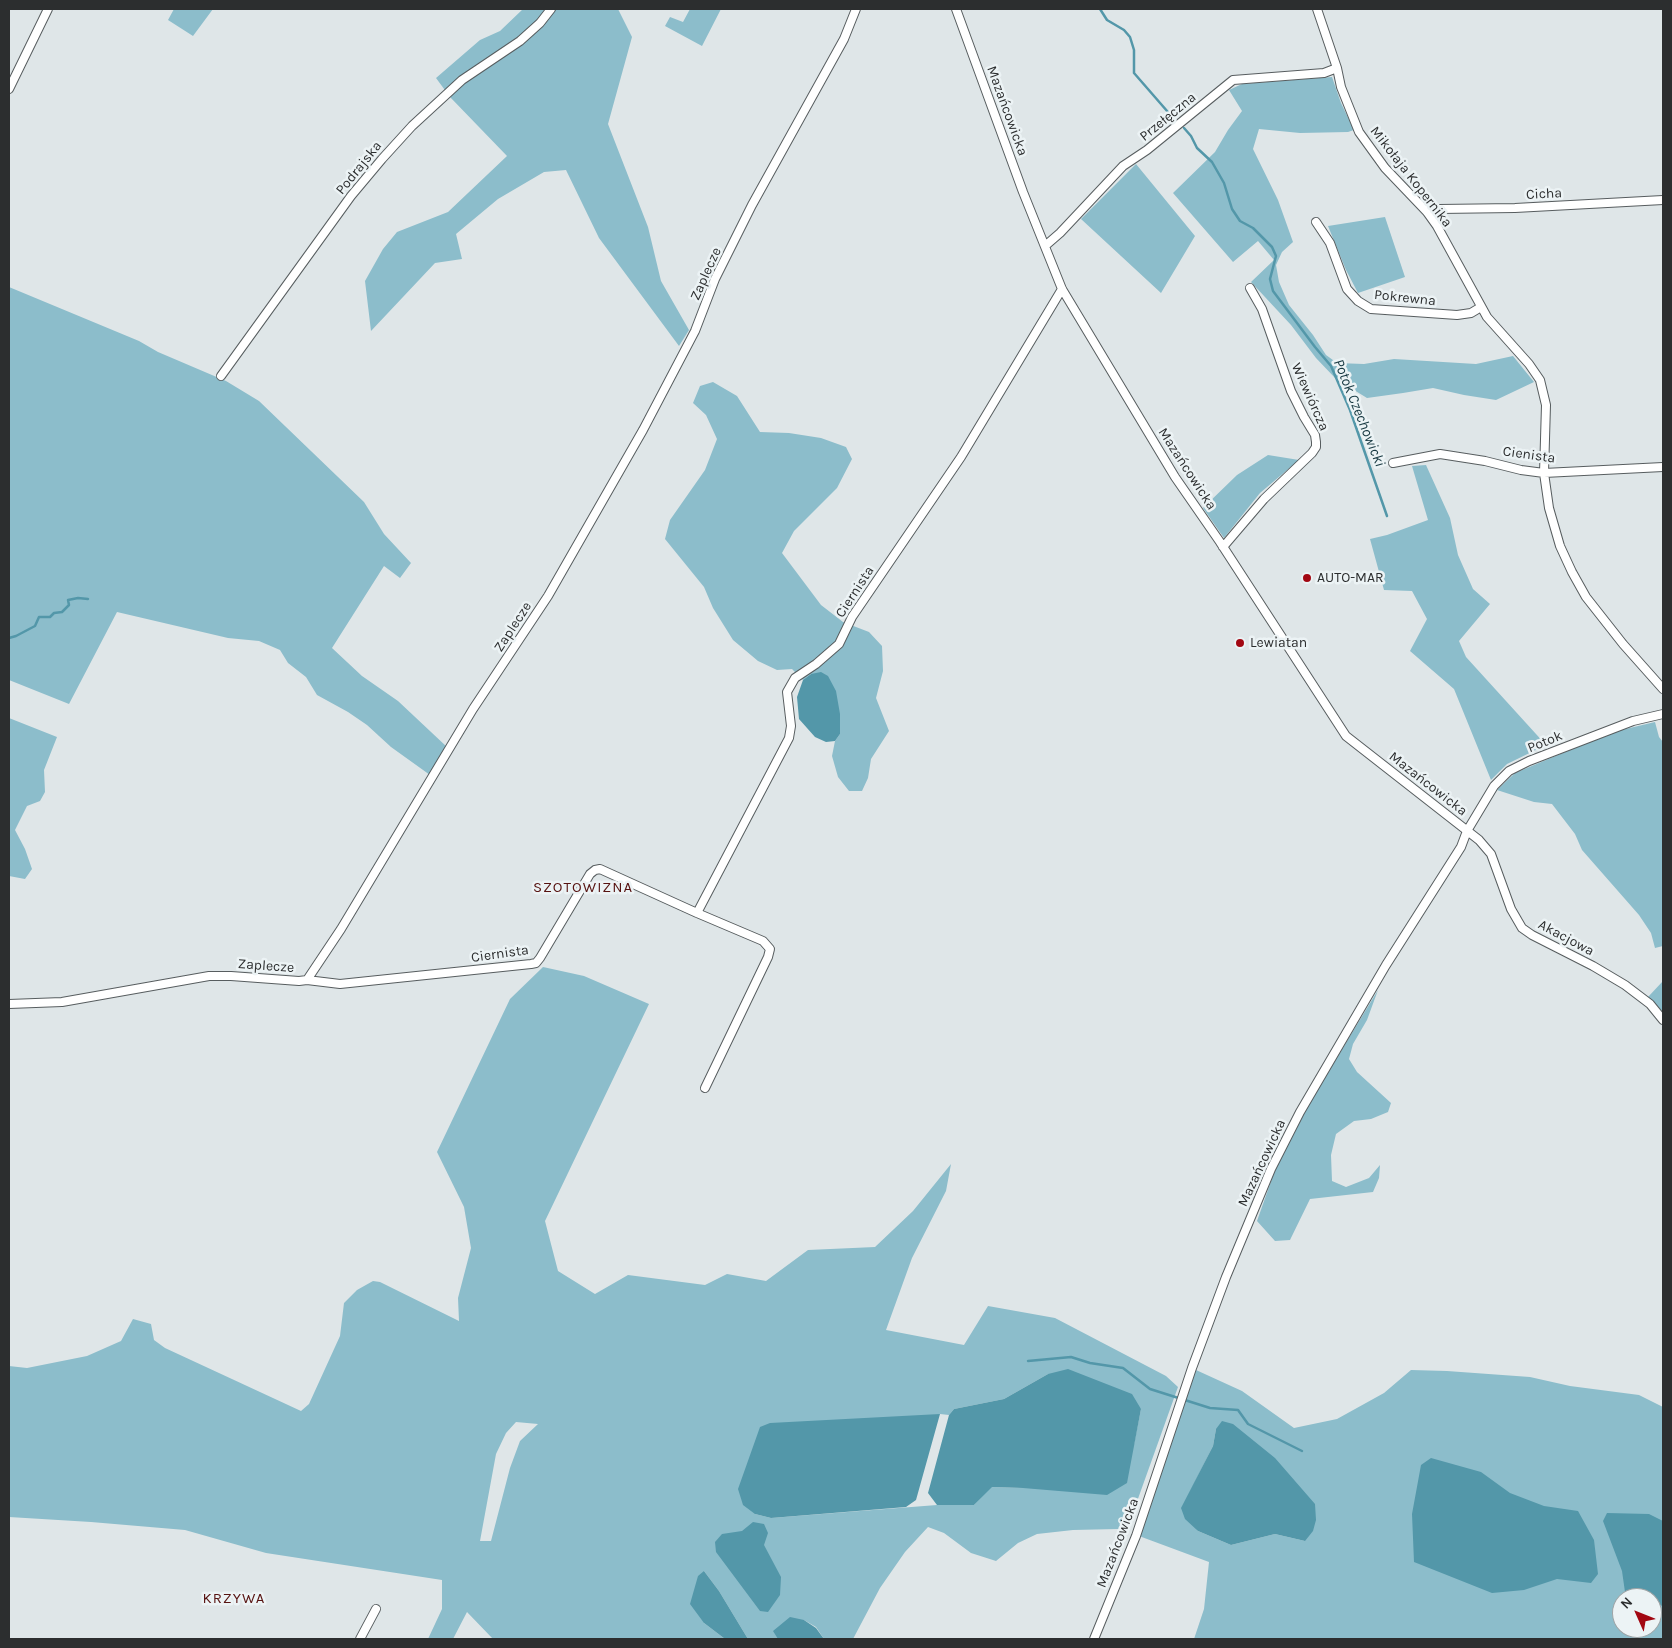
<!DOCTYPE html>
<meta charset="utf-8">
<style>
body{margin:0}
#map{position:relative;width:1672px;height:1648px;overflow:hidden;background:#dfe6e8;font-family:Karla,sans-serif}
canvas{display:block}
.frame{position:absolute;inset:0;border:10px solid #2c2e2f;pointer-events:none}
.north{position:absolute;left:1612px;top:1588px;width:50px;height:50px;box-sizing:border-box;background:#ecf3f5;border:1px solid #9fa4a6;border-radius:50%;rotate:314deg;font-size:14px;font-weight:700;line-height:20px;text-align:center;color:#2c2e2f}
.north::after{content:'';display:block;margin:auto;width:18px;height:22px;background:#a20712;clip-path:polygon(50% 0,100% 100%,50% 72%,0 100%)}
</style>
<div id="map">
<canvas width="1672" height="1648"></canvas>
<div class="frame"></div>
<div class="north">N</div>
</div>
<script>
const c = document.querySelector('canvas').getContext('2d');
c.lineJoin = 'round';
function fill(path, color) { c.fillStyle = color; c.fill(path, 'evenodd'); }
const poly = rows => new Path2D(rows.map(r => 'M' + r).join(''));
function strokePath(path, color, width, dash) { c.strokeStyle = color; c.lineWidth = width; c.lineCap = dash ? 'butt' : 'round'; c.setLineDash(dash || []); c.stroke(path); }
function label(font, color, halo, rows, align = 'center') {
  c.font = font + ' Karla,sans-serif'; c.lineWidth = 5; c.setLineDash([]); c.textBaseline = 'middle'; c.strokeStyle = halo; c.fillStyle = color; for (const [text, x, y, turn = 0] of rows) {
    c.save(); c.translate(x, y); c.rotate((+turn || 0) * Math.PI / 180); c.textAlign = isNaN(turn) ? turn : align; if (halo) c.strokeText(text, 0, 0); c.fillText(text, 0, 0); c.restore();
  }
}
fill(poly([
 [174,9,213,9,193,36,168,20],
 [523,9,618,9,632,37,608,124,648,227,661,281,689,330,679,346,599,238,566,170,544,172,498,199,456,234,462,259,435,263,371,331,365,281,383,249,397,232,448,212,507,156,450,97,436,78,480,40,500,31],
 [690,9,721,9,702,46,665,26,670,17,683,22],
 [1332,77,1341,103,1354,130,1348,132,1300,133,1259,129,1253,149,1278,200,1293,242,1282,252,1276,265,1279,282,1289,305,1313,335,1326,355,1337,363,1364,364,1394,359,1476,364,1513,356,1534,382,1496,400,1464,395,1433,388,1403,393,1367,398,1336,379,1316,358,1291,325,1251,282,1274,260,1258,241,1233,262,1173,193,1215,152,1228,130,1242,111,1229,90,1242,84],
 [1136,164,1195,236,1161,293,1081,219],
 [1385,217,1405,277,1358,293,1346,270,1328,226],
 [9,287,139,341,158,352,226,381,259,401,364,502,384,534,411,563,400,578,384,566,332,648,362,676,398,701,447,747,430,775,391,747,367,725,348,712,317,695,306,677,288,663,280,650,259,641,228,638,117,612,69,704,9,680],
 [713,382,737,396,760,432,789,433,821,438,846,447,852,459,837,488,794,531,782,553,821,605,843,622,869,632,882,646,883,671,876,698,889,731,871,759,868,778,862,791,849,791,838,777,832,756,835,741,840,734,811,674,803,680,792,669,777,670,758,661,733,640,713,608,704,587,665,539,670,520,705,470,717,439,706,415,693,403,700,386],
 [1268,455,1299,460,1260,493,1224,538,1203,508,1237,475],
 [1426,465,1450,518,1458,555,1473,589,1490,604,1459,641,1466,657,1546,745,1507,764,1491,780,1454,689,1410,651,1427,619,1412,591,1384,590,1370,539,1387,535,1428,520,1412,466],
 [9,718,57,737,44,770,45,792,40,801,27,806,15,830,25,849,32,869,25,879,9,876],
 [1655,722,1659,737,1663,742,1663,946,1655,948,1651,933,1639,915,1582,850,1575,834,1552,804,1534,802,1497,790,1515,773,1613,732],
 [543,967,584,976,649,1004,545,1221,558,1271,595,1294,628,1275,705,1285,727,1274,766,1281,808,1250,875,1247,913,1211,951,1164,946,1191,912,1258,886,1330,964,1345,988,1306,1055,1318,1166,1376,1178,1387,1130,1521,1118,1529,1073,1530,1037,1534,1018,1543,996,1561,971,1553,944,1533,928,1527,905,1552,880,1588,853,1639,824,1639,816,1627,804,1620,779,1639,748,1639,719,1591,704,1571,704,1623,725,1639,493,1639,467,1612,453,1639,428,1639,442,1609,442,1580,266,1553,185,1530,91,1522,9,1517,9,1366,27,1368,87,1356,121,1341,133,1319,151,1324,154,1340,165,1348,301,1411,309,1404,340,1336,344,1303,357,1290,373,1281,380,1282,459,1321,458,1298,471,1248,464,1207,437,1152,510,999],
 [1048,1374,1141,1409,1134,1444,1023,1488,991,1487,974,1505,937,1505,771,1518,755,1514,940,1414,949,1415,954,1409,1004,1399],
 [516,1422,538,1424,520,1441,510,1468,491,1541,480,1541,496,1454,506,1433],
 [1663,981,1663,1012,1648,997],
 [1378,990,1367,1020,1353,1044,1349,1059,1357,1072,1391,1103,1388,1112,1371,1119,1354,1121,1336,1134,1331,1155,1332,1181,1346,1187,1369,1178,1380,1165,1379,1178,1373,1192,1310,1199,1290,1240,1275,1241,1257,1221,1275,1170,1304,1112],
 [1196,1370,1242,1391,1294,1428,1337,1419,1384,1393,1411,1370,1447,1371,1530,1377,1570,1386,1639,1395,1663,1407,1663,1639,1194,1639,1204,1609,1209,1562,1139,1536],
 [1216,1429,1305,1541,1275,1534,1231,1545,1198,1531,1182,1508,1213,1446],
 [1622,1598,1652,1598,1652,1628,1622,1628]
]), '#8cbdcb');
fill(poly([
 [821,672,828,676,836,691,840,714,840,734,835,741,826,742,815,737,799,719,797,697,803,680,811,674],
 [1068,1369,1132,1394,1141,1409,1127,1483,1107,1495,1023,1488,992,1487,974,1505,937,1505,928,1493,949,1415,954,1409,1004,1399,1048,1374],
 [940,1414,916,1500,906,1507,771,1518,755,1514,743,1505,738,1489,760,1427,770,1423],
 [1222,1421,1233,1424,1275,1458,1315,1504,1316,1520,1313,1531,1305,1541,1275,1534,1231,1545,1198,1531,1185,1519,1181,1508,1213,1446,1216,1429],
 [1431,1458,1481,1472,1510,1493,1544,1506,1578,1511,1594,1540,1598,1574,1591,1583,1557,1579,1524,1590,1492,1593,1414,1562,1412,1514,1421,1465],
 [1607,1513,1649,1514,1663,1521,1663,1606,1652,1603,1652,1598,1631,1598,1625,1592,1622,1571,1603,1521],
 [753,1522,764,1524,768,1533,764,1545,781,1577,780,1595,768,1612,760,1611,716,1552,715,1542,722,1534,742,1531],
 [704,1571,719,1591,748,1639,725,1639,704,1623,690,1604,698,1576],
 [790,1617,804,1620,816,1628,824,1639,778,1639,773,1631]
]), '#5397a9');
strokePath(poly([
 [1100,9,1107,20,1124,30,1130,37,1134,50,1134,73,1174,119],
 [1184,128,1191,136,1197,148,1212,162,1224,183,1232,209,1240,221,1253,228,1272,247,1276,256,1270,279,1273,291,1315,347,1331,366,1350,410,1387,516],
 [9,638,16,636,35,626,39,617,50,617,54,613,62,612,69,605,68,600,78,598,88,599],
 [1028,1361,1071,1357,1090,1363,1123,1368,1150,1389,1210,1408,1238,1410,1248,1424,1302,1451]
]), '#5397a9', 2.5);
const street = poly([
 [956,9,1023,192,1062,289,1175,477,1220,542,1346,736,1479,840,1491,854,1511,909,1522,928,1532,935,1593,966,1625,985,1650,1004,1663,1020],
 [1317,9,1337,68,1341,87,1359,132,1385,168,1427,212,1437,226,1487,317,1529,364,1540,380,1546,405,1544,473,1549,508,1560,546,1572,572,1586,597,1623,644,1663,689],
 [9,89,48,9],
 [1427,212,1439,209,1515,208,1663,200],
 [1316,222,1330,243,1347,289,1358,301,1371,309,1457,315,1471,313,1481,307],
 [1045,246,1060,233,1123,166,1147,150,1233,80,1324,73,1337,68],
 [221,376,351,196,382,159,412,126,462,80,520,41,540,23,551,9],
 [1393,463,1440,454,1485,461,1521,470,1544,473,1663,467],
 [1223,547,1264,499,1312,453,1316,447,1316,442,1315,435,1304,417,1291,391,1262,309,1250,288],
 [307,980,340,984,531,964,536,963,540,958,590,874,595,870,600,869,697,913],
 [9,1004,62,1002,209,976,231,976,299,981,307,980,341,929,473,709,548,596,643,430,695,331,715,279,752,205,844,39,856,9],
 [705,1088,768,957,770,949,763,941,697,913,789,738,791,726,787,692,795,678,816,664,839,644,852,617,961,457,1062,289],
 [360,1639,376,1609],
 [1094,1639,1136,1536,1192,1368,1226,1277,1271,1169,1300,1112,1386,965,1461,847,1467,831,1494,786,1509,771,1529,761,1633,721,1663,714]
]);
strokePath(street, '#575d5f', 10);
strokePath(street, '#fff', 8);
for (const [x, y, r, color] of [
 [1307,578,5,"#a20712"],
 [1240,643,5,"#a20712"]
]) { const dot = new Path2D(); dot.arc(x, y, r, 0, 2 * Math.PI); c.fillStyle = color; c.fill(dot); strokePath(dot, '#ecf3f5', 2); }
label('14px', '#2c2e2f', '#ecf3f5', [
 ["Mazańcowicka",1007,111,70],
 ["Przełęczna",1168,117,-39],
 ["Podrajska",359,168,-51],
 ["Mikołaja Kopernika",1411,177,52],
 ["Cicha",1544,194,-3],
 ["Zaplecze",706,274,-66],
 ["Pokrewna",1405,298,6],
 ["Wiewiórcza",1310,397,66],
 ["Cienista",1529,455,8],
 ["Mazańcowicka",1187,469,57],
 ["Ciernista",855,592,-57],
 ["Zaplecze",513,627,-57],
 ["Potok",1545,742,-22],
 ["Mazańcowicka",1428,784,38],
 ["Akacjowa",1566,938,28],
 ["Ciernista",500,954,-8],
 ["Zaplecze",266,966,4],
 ["Mazańcowicka",1262,1163,-65],
 ["Mazańcowicka",1118,1543,-69]
]);
label('14px', '#2c2e2f', '#ecf3f5', [
 ["AUTO-MAR",1317,578],
 ["Lewiatan",1250,643]
], 'left');
label('italic 15px', '#183942', '#ecf3f5', [
 ["Potok Czechowicki",1359,413,68]
]);
c.letterSpacing = '1px';
label('15px', '#571311', '#ecf3f5', [
 ["SZOTOWIZNA",583,888],
 ["KRZYWA",234,1599]
]);
c.letterSpacing = '0px';
</script>
